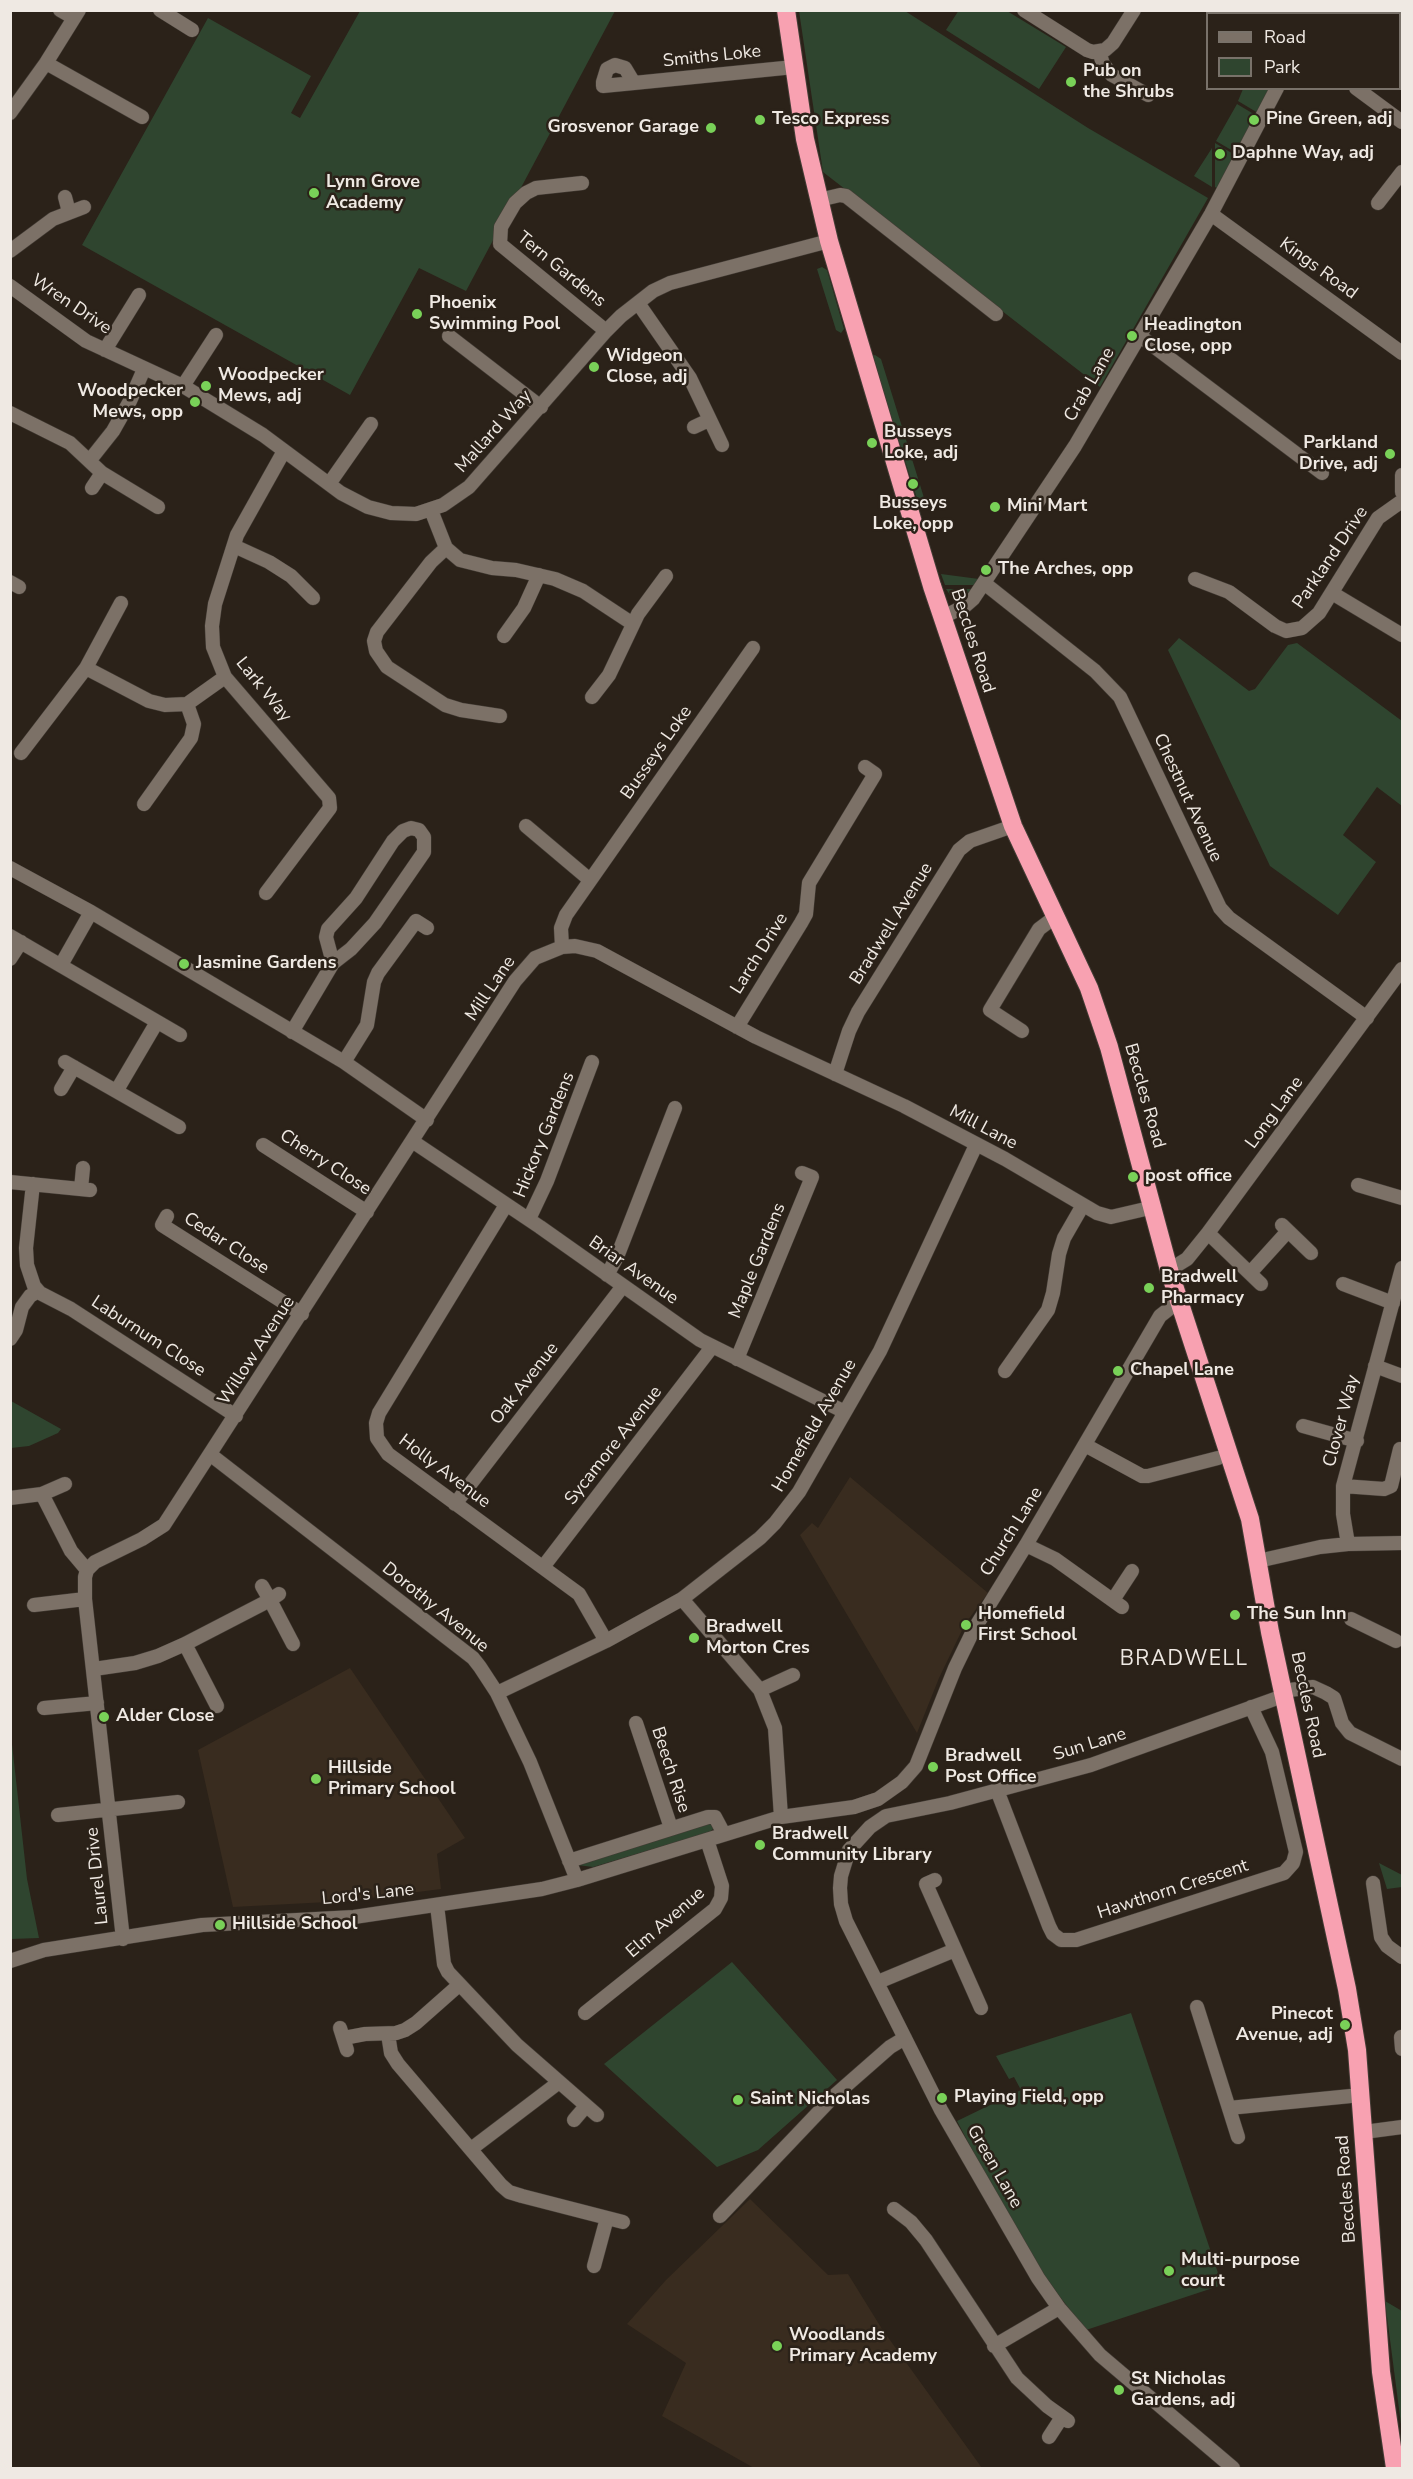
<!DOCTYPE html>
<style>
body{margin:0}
#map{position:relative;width:1413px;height:2479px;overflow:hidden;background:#2b2219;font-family:"Nunito Sans",sans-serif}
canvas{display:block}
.frame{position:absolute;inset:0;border:12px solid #efe9e3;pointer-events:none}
.legend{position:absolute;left:1206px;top:12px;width:195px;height:78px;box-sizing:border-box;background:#2b2219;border:2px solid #79726a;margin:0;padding:8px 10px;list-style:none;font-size:18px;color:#efe9e3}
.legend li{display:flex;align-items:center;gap:12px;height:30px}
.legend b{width:30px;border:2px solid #79726a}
</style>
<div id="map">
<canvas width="1413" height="2479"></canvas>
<div class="frame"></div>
<ul class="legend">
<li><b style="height:8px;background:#7c7167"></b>Road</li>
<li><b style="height:16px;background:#2f452f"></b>Park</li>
</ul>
</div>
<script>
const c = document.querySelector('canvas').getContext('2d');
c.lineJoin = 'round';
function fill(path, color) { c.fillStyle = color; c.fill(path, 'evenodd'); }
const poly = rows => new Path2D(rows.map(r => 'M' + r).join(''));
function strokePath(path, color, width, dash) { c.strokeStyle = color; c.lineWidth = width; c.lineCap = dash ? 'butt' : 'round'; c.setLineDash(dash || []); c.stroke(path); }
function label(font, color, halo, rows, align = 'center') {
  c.font = font + ' "Nunito Sans",sans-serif'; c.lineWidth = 5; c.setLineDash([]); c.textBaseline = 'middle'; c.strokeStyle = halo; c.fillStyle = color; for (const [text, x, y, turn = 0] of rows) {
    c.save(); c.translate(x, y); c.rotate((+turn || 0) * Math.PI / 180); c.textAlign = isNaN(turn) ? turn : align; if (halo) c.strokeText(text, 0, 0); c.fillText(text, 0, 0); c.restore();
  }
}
fill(poly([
 [850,1477,988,1593,965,1624,939,1678,917,1733,800,1535,812,1523,818,1528],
 [350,1668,465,1838,437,1854,441,1889,347,1901,233,1907,198,1750],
 [750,2199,828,2275,848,2274,882,2329,982,2468,754,2468,662,2416,686,2363,627,2324,666,2280]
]), '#392c1f');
fill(poly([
 [959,10,1007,11,1066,47,1039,89,946,30],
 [360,11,615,11,466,291,419,268,350,395,82,245,208,18,311,76,291,113,300,118],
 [799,11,905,11,1088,128,1208,198,1100,387,823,172],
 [1243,89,1271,89,1258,113,1238,101],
 [1237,104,1257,116,1240,150,1233,151,1216,141],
 [1215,143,1235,155,1218,189,1215,187],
 [1212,148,1212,187,1194,176],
 [822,267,827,270,844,329,841,333,836,330,817,269],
 [875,355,881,359,925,501,920,508,872,356],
 [941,574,979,579,975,585,945,585],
 [946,589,972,589,967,595,958,597,950,595],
 [1179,638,1249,691,1255,689,1288,645,1297,643,1402,721,1402,806,1377,787,1343,835,1376,862,1338,915,1270,866,1168,650],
 [11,1401,61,1429,58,1433,29,1446,11,1448],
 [10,1726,27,1879,39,1938,11,1939],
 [710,1823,714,1828,710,1832,593,1867,577,1865],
 [1379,1863,1402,1875,1402,1887,1387,1889],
 [732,1962,837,2080,758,2150,717,2167,604,2064],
 [1131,2013,1222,2285,1086,2330,1060,2297,1020,2241,957,2121,1021,2090,1014,2077,1009,2079,996,2056],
 [1385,2301,1402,2311,1402,2432]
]), '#2f452f');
const minor = poly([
 [60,10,74,18],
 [160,10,192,30],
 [1024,10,1087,50,1093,52,1105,50,1113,43,1134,10],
 [1268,10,1273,14],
 [1316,14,1318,10],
 [1099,51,1103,64,1112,75,1148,95],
 [46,63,142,117],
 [634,83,625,68,615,65,607,69,603,82,603,86,634,83,794,67],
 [1356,88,1402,122],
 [10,113,46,63,79,10],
 [582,183,536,188,526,193,515,203,501,227,500,244,606,331],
 [65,197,69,212],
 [819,200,840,195,846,196,996,314],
 [1378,203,1402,172],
 [1211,214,1402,353],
 [10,251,53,219,84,207],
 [10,286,86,341,183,386,263,435,341,493,368,507,391,513,416,514,443,505,469,487,606,331,621,316,653,291,670,283,829,241],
 [638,303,690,378,722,445],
 [449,336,541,407],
 [1140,336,1322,473],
 [105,350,139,295],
 [183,386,216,335],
 [10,413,70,443,102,473,158,507],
 [694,427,709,420],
 [90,460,113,431,130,401,144,369],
 [1402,475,1402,492],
 [329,484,371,424],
 [92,488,102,473],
 [431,510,446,548,460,560,492,568,516,570,555,579,583,591,633,624],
 [234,546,269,562,291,576,313,598],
 [446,548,431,562,377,632,374,641,376,651,387,667,445,705,461,710,500,716],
 [1195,579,1229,592,1275,626,1286,631,1302,628,1319,613,1378,518,1402,501],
 [10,582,19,587],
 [984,583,1095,671,1120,697,1220,908,1229,918,1367,1018],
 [1332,593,1402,635],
 [943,617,965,606,973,599,1075,446,1211,214,1277,88],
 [504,636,524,608,539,575],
 [86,668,149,701,165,705,187,704,225,677],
 [592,697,609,675,638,614,666,576],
 [21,753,86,668,121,603],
 [144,804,191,738,194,724,187,704],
 [526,826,590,880],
 [10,868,91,912,344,1062,427,1120],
 [266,893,330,808,329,798,225,677,213,647,212,626,215,604,237,535,284,451],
 [10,936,180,1035],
 [562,947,561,928,566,915,753,648],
 [10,959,21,942],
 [61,965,91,912],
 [737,1027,801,923,806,914,809,883,875,774,865,767],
 [1022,1031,990,1010,1039,929,1055,917],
 [292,1032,333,963,351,949,375,923,424,852,424,837,419,830,411,828,403,831,393,841,356,898,328,929,326,937,333,963],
 [65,1062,179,1127],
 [344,1062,367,1025,374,982,378,973,416,921,427,928],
 [835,1074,849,1031,858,1012,959,850,970,841,1013,826],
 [61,1089,74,1067],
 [117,1090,157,1022],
 [412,1141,540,1227,700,1340,845,1412],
 [263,1145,367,1212],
 [10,1182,90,1190],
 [33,1184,26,1248,27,1265,34,1286,40,1293,71,1309,236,1416],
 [1358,1185,1402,1198],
 [81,1189,83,1168],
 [506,1205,379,1413,376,1423,377,1438,388,1454,579,1594,606,1641],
 [167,1216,162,1225,302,1314],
 [529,1219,547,1181,592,1062],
 [1282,1225,1311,1253],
 [1208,1233,1261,1284],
 [1169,1270,1187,1259,1208,1233,1402,969],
 [1250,1273,1288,1231],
 [607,1275,617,1257,675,1108],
 [1343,1284,1393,1303],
 [10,1339,16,1330,22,1307,30,1296,38,1291],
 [737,1359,812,1177,802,1173],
 [1375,1366,1402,1376],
 [1005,1371,1048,1310,1053,1293,1059,1254,1064,1238,1083,1205],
 [1303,1426,1357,1441],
 [1085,1445,1142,1476,1148,1476,1218,1458],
 [211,1455,473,1658,480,1667,497,1693,530,1762,577,1880],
 [1343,1486,1384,1489,1391,1486,1400,1449],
 [42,1494,71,1551,87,1570],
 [10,1498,42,1494,65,1484],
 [455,1504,623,1286],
 [1348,1544,1343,1514,1343,1486,1402,1268],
 [1026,1545,1055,1559,1122,1607],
 [1258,1561,1320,1547,1348,1544,1402,1543],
 [543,1567,712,1347],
 [262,1586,270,1600,279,1594],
 [682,1599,760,1690,775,1728,781,1817],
 [1113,1600,1132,1571],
 [34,1605,85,1599],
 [1351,1619,1396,1641],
 [185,1644,217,1706],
 [94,1669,135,1663,158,1656,185,1644,270,1600,293,1644],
 [760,1690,793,1675],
 [1282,1691,1313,1687,1326,1693,1334,1698,1342,1723,1350,1733,1402,1759],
 [497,1693,606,1641,682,1599,760,1538,775,1523,799,1492,880,1351,976,1145],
 [44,1708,97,1703],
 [636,1723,671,1828],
 [997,1790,1049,1926,1053,1934,1061,1940,1076,1940,1284,1873,1293,1863,1296,1852,1272,1752,1251,1707],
 [58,1815,178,1802],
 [569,1861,708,1817,715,1817,724,1834],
 [935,1880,926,1884,981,2008],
 [1373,1883,1381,1937,1387,1946,1402,1957],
 [437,1905,444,1964,448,1972,517,2045,597,2115],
 [123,1939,85,1599,85,1577,87,1570,95,1562,142,1539,164,1525,515,981,535,958,562,947,575,946,597,951,756,1037,904,1106,1005,1159,1097,1213,1111,1217,1154,1207],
 [10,1961,44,1950,202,1925,354,1917,542,1889,577,1880,781,1817,854,1807,878,1799,902,1782,916,1766,955,1668,973,1631,1026,1545,1160,1316,1179,1301],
 [878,1982,955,1950],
 [1197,2007,1238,2137],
 [585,2013,715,1909,721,1898,722,1886,707,1840],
 [340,2028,347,2050],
 [388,2034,391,2053,398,2064,501,2185,509,2192,522,2196,623,2222],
 [1401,2037,1402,2049],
 [344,2038,365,2034,396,2033,405,2030,416,2023,459,1985],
 [1229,2108,1361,2095],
 [574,2120,586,2106],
 [1364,2132,1402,2127],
 [471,2149,558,2083],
 [894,2209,911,2222,926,2240,1017,2378,1047,2406,1068,2421],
 [720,2216,833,2097,890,2047,905,2038],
 [594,2266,607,2218],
 [994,2346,1059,2308],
 [1049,2437,1062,2417],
 [1233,2468,1100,2355,1059,2308,1038,2278,941,2110,846,1921,841,1904,840,1888,841,1876,849,1850,870,1827,886,1816,950,1803,1091,1765,1283,1696]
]);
const highway = poly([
 [786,10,805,139,829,241,932,586,1013,826,1089,988,1109,1047,1169,1270,1250,1519,1270,1632,1347,1989,1357,2050,1381,2372,1395,2468]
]);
strokePath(minor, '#433c35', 15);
strokePath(highway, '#433c35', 20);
strokePath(minor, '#7c7167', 14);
strokePath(highway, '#f8a1b1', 18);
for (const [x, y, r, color] of [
 [1071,82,6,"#79d158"],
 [760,120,6,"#79d158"],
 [1254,120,6,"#79d158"],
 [711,128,6,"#79d158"],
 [1220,154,6,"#79d158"],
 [314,193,6,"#79d158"],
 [417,314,6,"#79d158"],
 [1132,336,6,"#79d158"],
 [594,367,6,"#79d158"],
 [206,386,6,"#79d158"],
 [195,402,6,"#79d158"],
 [872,443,6,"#79d158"],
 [1390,454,6,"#79d158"],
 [913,484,6,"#79d158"],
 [995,507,6,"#79d158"],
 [986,570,6,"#79d158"],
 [184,964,6,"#79d158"],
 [1133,1177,6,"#79d158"],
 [1149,1288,6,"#79d158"],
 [1118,1371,6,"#79d158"],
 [1235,1615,6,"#79d158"],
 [966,1625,6,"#79d158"],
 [694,1638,6,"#79d158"],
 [104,1717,6,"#79d158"],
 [933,1767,6,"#79d158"],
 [316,1779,6,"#79d158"],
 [760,1845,6,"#79d158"],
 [220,1925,6,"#79d158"],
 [1345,2025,6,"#79d158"],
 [942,2098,6,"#79d158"],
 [738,2100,6,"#79d158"],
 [1169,2271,6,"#79d158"],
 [777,2346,6,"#79d158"],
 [1119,2390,6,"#79d158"]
]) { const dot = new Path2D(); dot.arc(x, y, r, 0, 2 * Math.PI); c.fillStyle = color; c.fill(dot); strokePath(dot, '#2b2219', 2); }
label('18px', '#efe9e3', '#2b2219', [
 ["Smiths Loke",712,57,-6],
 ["Kings Road",1318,269,36],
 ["Tern Gardens",561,270,39],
 ["Wren Drive",71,305,34],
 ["Crab Lane",1090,385,-60],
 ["Mallard Way",494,432,-48],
 ["Parkland Drive",1331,558,-56],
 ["Beccles Road",972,641,72],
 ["Lark Way",263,690,51],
 ["Busseys Loke",657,753,-55],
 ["Chestnut Avenue",1187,798,65],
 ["Bradwell Avenue",892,924,-58],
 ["Larch Drive",760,954,-58],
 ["Mill Lane",491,989,-56],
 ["Beccles Road",1144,1096,74],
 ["Long Lane",1275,1113,-54],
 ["Mill Lane",983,1128,28],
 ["Hickory Gardens",545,1135,-68],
 ["Cherry Close",325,1163,33],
 ["Cedar Close",226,1244,33],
 ["Maple Gardens",758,1261,-68],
 ["Briar Avenue",633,1271,35],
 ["Laburnum Close",148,1337,33],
 ["Willow Avenue",257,1351,-57],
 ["Oak Avenue",525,1384,-52],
 ["Clover Way",1342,1421,-75],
 ["Homefield Avenue",815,1426,-60],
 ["Sycamore Avenue",614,1446,-52],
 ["Holly Avenue",444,1472,37],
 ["Church Lane",1012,1532,-58],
 ["Dorothy Avenue",435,1608,39],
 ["Beccles Road",1307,1705,78],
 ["Sun Lane",1090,1745,-17],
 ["Beech Rise",670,1770,72],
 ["Laurel Drive",98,1876,-96],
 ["Hawthorn Crescent",1173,1890,-18],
 ["Lord's Lane",368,1895,-6],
 ["Elm Avenue",666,1923,-41],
 ["Green Lane",994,2167,60],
 ["Beccles Road",1347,2189,-94]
]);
label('bold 18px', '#efe9e3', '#2b2219', [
 ["Pub on",1083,72],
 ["the Shrubs",1083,93],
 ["Tesco Express",772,120],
 ["Pine Green, adj",1266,120],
 ["Grosvenor Garage",699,128,"right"],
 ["Daphne Way, adj",1232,154],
 ["Lynn Grove",326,183],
 ["Academy",326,204],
 ["Phoenix",429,304],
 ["Swimming Pool",429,325],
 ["Headington",1144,326],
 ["Close, opp",1144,347],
 ["Widgeon",606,357],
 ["Close, adj",606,378],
 ["Woodpecker",218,376],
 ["Mews, adj",218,397],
 ["Woodpecker",183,392,"right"],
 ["Mews, opp",183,413,"right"],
 ["Busseys",884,433],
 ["Loke, adj",884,454],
 ["Parkland",1378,444,"right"],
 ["Drive, adj",1378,465,"right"],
 ["Busseys",913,504,"center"],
 ["Loke, opp",913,525,"center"],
 ["Mini Mart",1007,507],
 ["The Arches, opp",998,570],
 ["Jasmine Gardens",196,964],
 ["post office",1145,1177],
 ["Bradwell",1161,1278],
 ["Pharmacy",1161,1299],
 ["Chapel Lane",1130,1371],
 ["Homefield",978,1615],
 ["First School",978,1636],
 ["The Sun Inn",1247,1615],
 ["Bradwell",706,1628],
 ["Morton Cres",706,1649],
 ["Alder Close",116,1717],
 ["Bradwell",945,1757],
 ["Post Office",945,1778],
 ["Hillside",328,1769],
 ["Primary School",328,1790],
 ["Bradwell",772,1835],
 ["Community Library",772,1856],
 ["Hillside School",232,1925],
 ["Pinecot",1333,2015,"right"],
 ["Avenue, adj",1333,2036,"right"],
 ["Playing Field, opp",954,2098],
 ["Saint Nicholas",750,2100],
 ["Multi-purpose",1181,2261],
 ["court",1181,2282],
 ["Woodlands",789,2336],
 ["Primary Academy",789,2357],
 ["St Nicholas",1131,2380],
 ["Gardens, adj",1131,2401]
], 'left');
c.letterSpacing = '1.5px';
label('21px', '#efe9e3', '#2b2219', [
 ["BRADWELL",1184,1660]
]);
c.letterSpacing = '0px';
</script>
